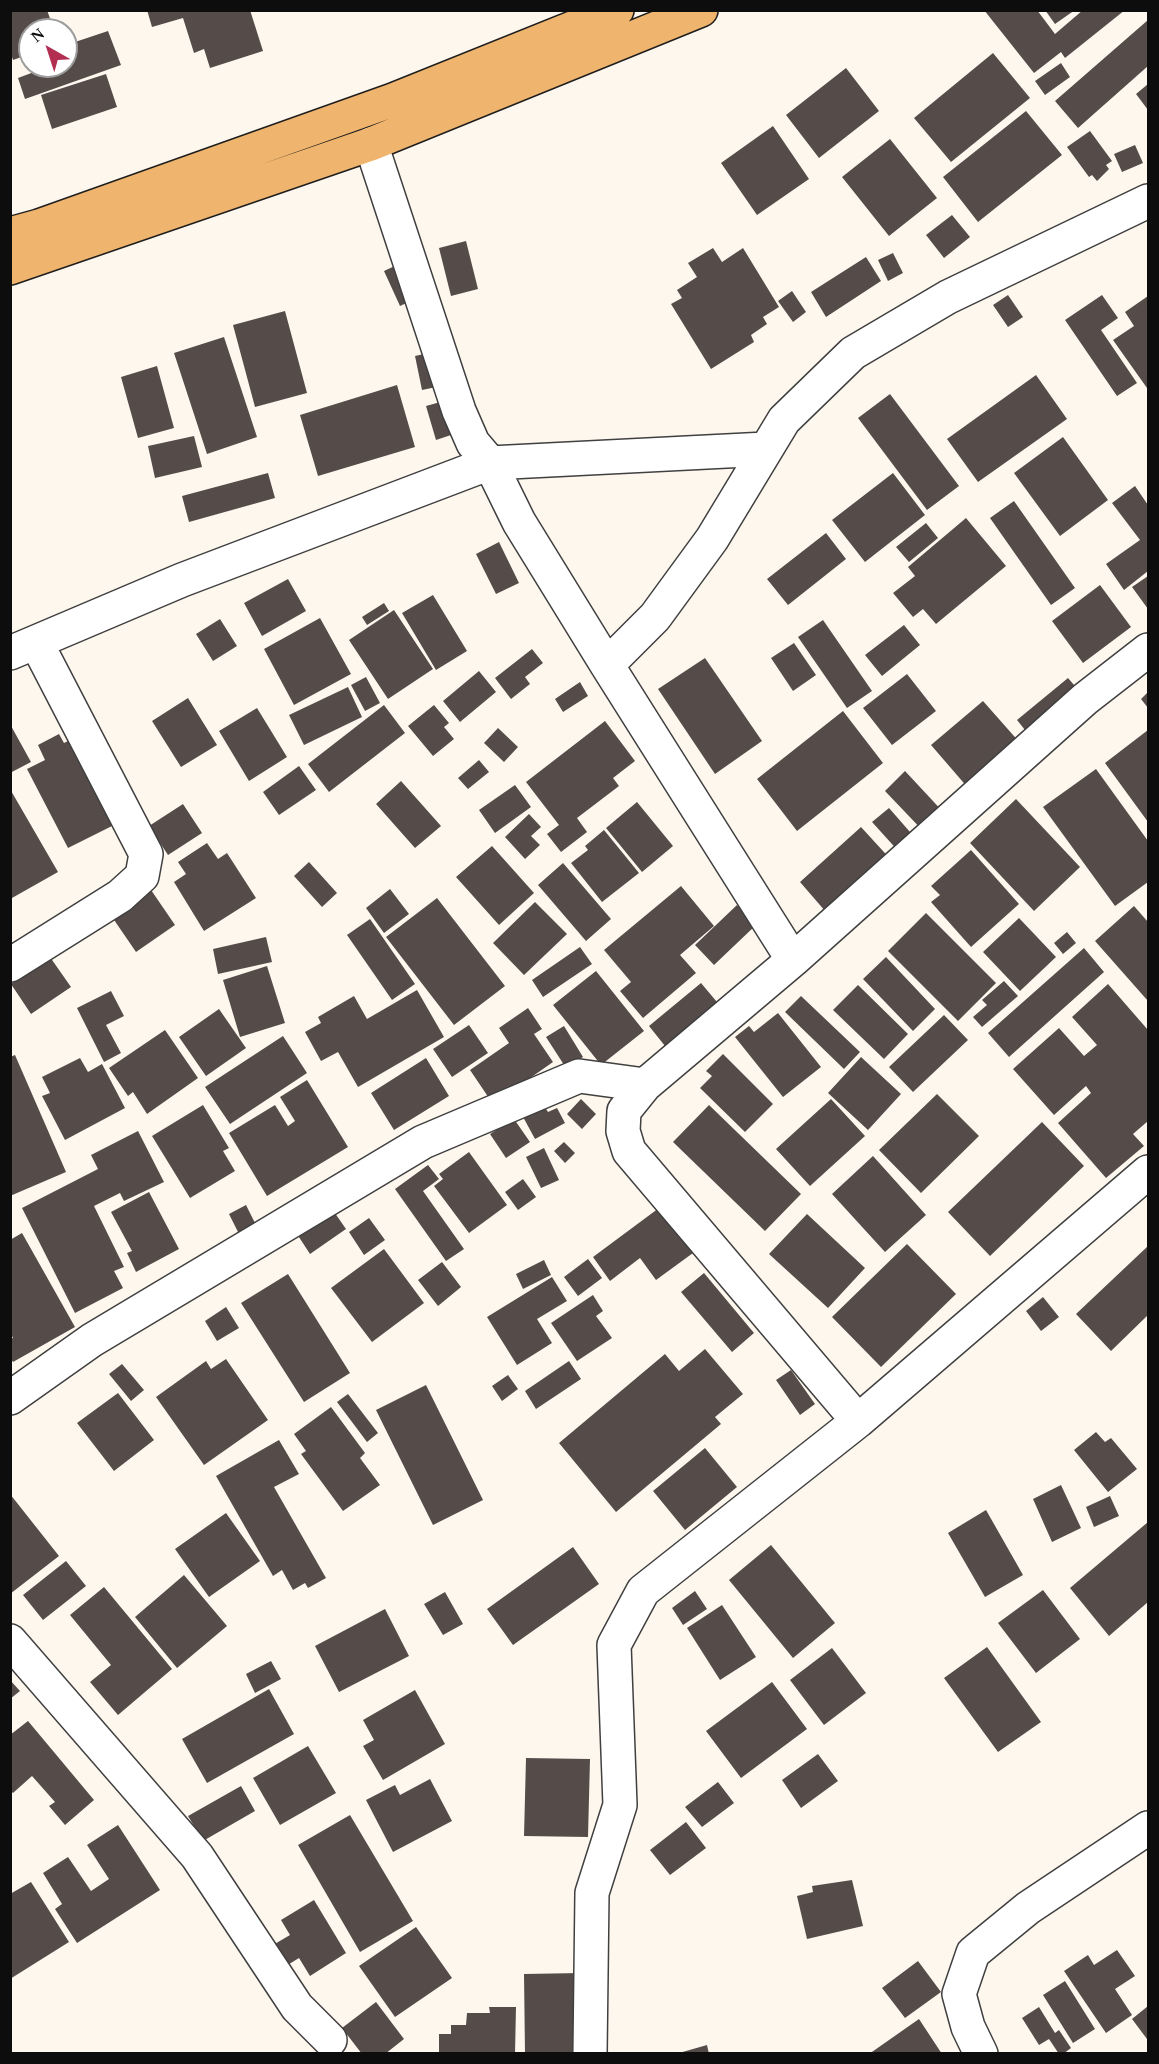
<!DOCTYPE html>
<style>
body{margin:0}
#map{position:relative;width:1159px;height:2064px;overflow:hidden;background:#fef7ee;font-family:Georgia,serif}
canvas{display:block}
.frame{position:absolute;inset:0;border:12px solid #0d0d0d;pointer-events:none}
.north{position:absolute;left:18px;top:18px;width:60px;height:60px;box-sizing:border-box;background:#fff;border:2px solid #9e9e9e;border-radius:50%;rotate:321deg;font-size:16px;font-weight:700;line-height:24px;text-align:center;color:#0d0d0d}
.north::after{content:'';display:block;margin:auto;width:21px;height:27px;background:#b32f51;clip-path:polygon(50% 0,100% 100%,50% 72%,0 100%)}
</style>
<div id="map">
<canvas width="1159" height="2064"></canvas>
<div class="frame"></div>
<div class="north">N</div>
</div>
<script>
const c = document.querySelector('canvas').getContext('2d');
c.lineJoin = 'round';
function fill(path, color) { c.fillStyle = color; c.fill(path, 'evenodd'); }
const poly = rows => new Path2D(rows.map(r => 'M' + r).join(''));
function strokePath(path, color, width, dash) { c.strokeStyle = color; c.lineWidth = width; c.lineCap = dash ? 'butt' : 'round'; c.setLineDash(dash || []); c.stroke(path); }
fill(poly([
 [10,10,47,10,54,30,30,30,30,54,13,60,10,51],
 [147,10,250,10,263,51,210,68,204,49,194,53,183,18,152,27],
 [984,10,1037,10,1055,34,1083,10,1125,10,1065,58,1061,52,1034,73],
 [1045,10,1075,10,1055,24],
 [1148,20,1148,66,1078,128,1055,101],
 [108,31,121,65,25,99,18,78,34,72,32,66,66,66,66,45],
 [993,53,1030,98,951,162,914,118],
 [1061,63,1070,77,1045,95,1035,81],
 [846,68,879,111,819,158,786,115],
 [106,74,117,107,52,129,41,95],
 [1148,84,1148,110,1136,94],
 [1026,111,1062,155,978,222,943,177],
 [773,126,809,179,757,215,721,163],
 [1090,131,1112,161,1106,165,1109,169,1097,181,1092,175,1089,177,1067,147],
 [890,139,937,198,889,236,842,177],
 [1135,145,1143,163,1122,172,1114,154],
 [952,215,970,237,944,258,926,235],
 [466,241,478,289,451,296,439,248],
 [713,248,722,262,743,248,779,307,763,317,767,324,751,335,754,342,711,369,671,304,682,298,677,290,697,277,688,263],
 [893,253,903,273,888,281,878,260],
 [866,257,881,281,826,317,811,292],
 [399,264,415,299,400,306,384,271],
 [792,291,806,312,793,322,778,301],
 [1008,295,1023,317,1008,327,993,305],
 [1102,295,1118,318,1101,330,1137,383,1117,396,1065,320],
 [1148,296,1148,387,1147,388,1113,340,1134,326,1125,312],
 [285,311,307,393,255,407,233,325],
 [224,337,257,437,207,454,174,353],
 [433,352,441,386,422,390,415,356],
 [157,366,174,428,138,438,121,377],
 [1036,375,1067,419,978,482,947,439],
 [397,385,415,447,318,476,300,415],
 [890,394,959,486,927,510,858,418],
 [444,401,454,434,436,440,426,406],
 [194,436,202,467,155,478,148,446],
 [1063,437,1108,500,1060,536,1014,473],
 [268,473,275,498,189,522,182,496],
 [893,473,925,515,865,562,832,520],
 [1135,486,1148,505,1148,571,1124,590,1106,564,1140,540,1112,503],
 [1014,501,1075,588,1051,605,990,518],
 [966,518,1006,566,936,624,923,609,913,617,893,593,915,576,908,567],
 [926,523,938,538,909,562,896,547],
 [826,533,846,559,788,605,767,579],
 [499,542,519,583,496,594,476,554],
 [1148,576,1148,609,1132,587],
 [288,579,306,611,262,636,244,603],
 [1100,585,1131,627,1083,663,1052,621],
 [433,595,467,651,436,670,402,613],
 [384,603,389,611,367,625,362,617],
 [394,610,433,669,388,699,349,640],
 [320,618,351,674,294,705,264,649],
 [220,619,237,646,213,661,196,634],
 [823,620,872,691,847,708,798,637],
 [904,625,920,645,882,676,865,655],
 [794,643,816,675,793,691,771,658],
 [532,649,543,663,525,677,530,684,511,699,495,678],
 [705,658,762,741,715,774,658,689],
 [479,671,496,692,460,722,443,701],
 [907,674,936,711,892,745,863,708],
 [366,677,380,703,365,711,351,685],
 [1068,678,1080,692,1029,735,1017,720],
 [580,682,588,696,563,712,555,699],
 [348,687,362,717,304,745,289,715],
 [1148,692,1148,708,1141,699],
 [188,698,217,745,181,767,152,721],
 [983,701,1021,744,969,789,931,745],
 [384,705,405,733,329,792,308,764],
 [434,705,449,723,444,727,454,739,433,756,408,726],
 [257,708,287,757,249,781,219,731],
 [843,711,883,763,797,831,757,779],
 [605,721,635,761,613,778,619,786,577,818,587,832,561,852,547,834,559,825,526,782],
 [10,724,31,762,10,773],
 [498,728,518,747,504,762,484,743],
 [1148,730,1148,822,1105,763],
 [59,734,64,743,78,736,122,821,68,848,27,769,45,760,38,745],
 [479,760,489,772,468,789,458,778],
 [299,766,316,790,279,815,263,792],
 [1096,769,1148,841,1148,882,1115,906,1043,807],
 [905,771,946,815,926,834,885,791],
 [401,781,441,826,415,848,376,804],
 [515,785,531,807,495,833,479,810],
 [10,789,58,872,12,898,10,895],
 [1016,799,1080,867,1034,911,970,843],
 [637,802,673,846,642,872,606,828],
 [183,804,202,833,168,855,149,826],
 [889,808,917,840,901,854,872,822],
 [529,814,541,827,531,836,540,845,525,859,505,837],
 [861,827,894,863,832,919,800,882],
 [604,830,639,873,602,902,571,863,588,850,585,846],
 [207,843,218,859,227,853,256,898,204,931,174,882,186,874,178,862],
 [492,846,534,893,499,925,456,877],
 [971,850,1019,904,971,947,931,902,940,895,931,886],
 [309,862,337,893,322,907,294,876],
 [563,863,611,919,586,941,538,885],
 [681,886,714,926,680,955,696,973,643,1018,620,991,631,982,604,950],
 [149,887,175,925,136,952,110,914],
 [390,889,409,914,384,933,366,908],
 [437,898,505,986,454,1025,386,937],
 [535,902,567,934,524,975,493,943],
 [737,905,756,925,714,965,695,945],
 [1134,906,1148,922,1148,1001,1095,941],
 [926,913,996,983,958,1021,888,951],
 [1019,918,1056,957,1020,991,983,952],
 [370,919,415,984,392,1000,347,935],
 [1067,932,1076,943,1063,954,1054,943],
 [266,937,272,962,218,974,213,949],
 [580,947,592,964,543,997,532,980],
 [1084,948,1104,972,1009,1057,988,1033],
 [50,957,71,987,31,1014,11,984],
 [886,957,935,1009,913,1031,863,979],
 [267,966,285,1023,240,1037,223,980],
 [596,971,644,1031,601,1065,553,1005],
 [1004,981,1018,996,982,1027,973,1017,987,1005,982,1000],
 [701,983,722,1008,669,1051,649,1026],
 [1108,984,1148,1030,1148,1121,1133,1134,1144,1146,1106,1178,1058,1123,1091,1093,1086,1086,1054,1115,1013,1069,1059,1028,1084,1056,1097,1045,1072,1017],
 [858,985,908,1034,884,1059,833,1010],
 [417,990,444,1037,358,1087,338,1052,321,1061,305,1032,321,1023,318,1017,354,996,367,1019],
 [111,991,124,1016,106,1025,121,1053,104,1062,77,1008],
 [801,996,860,1052,844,1069,785,1012],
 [528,1008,542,1029,534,1034,553,1062,493,1104,470,1070,509,1043,499,1028],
 [219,1009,246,1048,206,1076,179,1037],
 [778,1013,821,1067,783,1097,735,1037,749,1026,754,1032],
 [944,1015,968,1040,913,1092,889,1067],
 [469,1025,488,1053,452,1077,433,1049],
 [564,1026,583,1057,566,1068,546,1037],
 [165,1030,198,1078,147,1114,133,1092,128,1096,109,1068],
 [283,1036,307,1073,230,1124,205,1087],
 [723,1054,773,1104,745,1132,700,1088,712,1076,706,1071],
 [15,1055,66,1172,10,1196,10,1057],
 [861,1057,901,1094,868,1130,828,1093],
 [80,1058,88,1072,102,1064,125,1108,65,1140,42,1096,50,1093,42,1077],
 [426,1058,449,1096,394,1130,371,1093],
 [307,1080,348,1147,267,1196,229,1133,275,1105,288,1126,295,1121,280,1097],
 [937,1094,979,1136,921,1193,879,1150],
 [581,1099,596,1114,582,1129,567,1114],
 [831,1099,865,1136,810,1186,776,1149],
 [543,1104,548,1112,557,1108,565,1123,535,1139,522,1115],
 [203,1105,229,1148,223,1151,235,1171,190,1198,152,1136],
 [709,1105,801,1194,765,1231,673,1142],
 [514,1119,530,1142,506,1158,490,1134],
 [1042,1122,1084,1166,990,1256,948,1212],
 [138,1131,164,1182,124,1201,120,1193,94,1206,124,1267,114,1271,123,1288,75,1313,22,1208,98,1169,91,1155],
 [564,1142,575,1153,565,1163,554,1151],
 [544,1148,559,1180,541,1188,526,1157],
 [469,1152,507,1205,469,1233,434,1186,443,1179,439,1174],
 [873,1156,926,1215,885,1252,832,1194],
 [428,1165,439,1179,423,1191,464,1249,446,1261,395,1189],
 [523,1179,536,1197,518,1210,505,1192],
 [149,1192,179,1249,136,1272,127,1253,132,1251,111,1212],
 [246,1205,257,1227,240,1236,229,1214],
 [330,1206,346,1229,310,1254,295,1231],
 [659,1208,693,1253,656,1280,640,1258,610,1281,593,1257],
 [807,1214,865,1268,828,1308,769,1254],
 [369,1218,385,1240,364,1255,349,1232],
 [22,1233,75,1327,13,1362,10,1357,10,1339,13,1338,10,1332,10,1240],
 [907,1244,956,1294,881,1367,832,1317],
 [1148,1246,1148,1315,1111,1351,1076,1314],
 [384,1249,424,1303,372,1342,331,1288],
 [588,1259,602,1278,578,1296,564,1277],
 [544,1260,551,1275,523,1289,516,1274],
 [442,1262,461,1287,438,1306,418,1280],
 [704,1273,754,1333,732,1352,681,1292],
 [288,1274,350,1373,304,1402,241,1303],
 [552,1277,567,1301,537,1319,552,1343,517,1365,487,1317],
 [593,1295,603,1311,596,1316,612,1338,577,1361,551,1323],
 [1043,1297,1059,1317,1041,1331,1026,1311],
 [226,1307,239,1328,217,1341,205,1321],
 [705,1349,743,1394,715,1417,721,1424,616,1512,559,1443,665,1354,679,1371],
 [226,1359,268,1420,204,1465,156,1397,206,1361,211,1369],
 [569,1361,581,1379,536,1409,525,1391],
 [122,1364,144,1390,131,1401,109,1374],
 [791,1370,815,1404,800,1415,776,1380],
 [508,1375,518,1389,502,1401,492,1386],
 [426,1385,483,1500,433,1525,376,1410],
 [118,1393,154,1440,114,1471,77,1423],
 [348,1394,378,1433,367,1442,337,1402],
 [331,1407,365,1453,360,1458,380,1485,343,1511,301,1454,306,1451,294,1434],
 [1096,1432,1105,1442,1111,1438,1137,1469,1108,1492,1074,1450],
 [279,1440,299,1474,274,1487,326,1578,308,1588,305,1583,293,1590,282,1570,273,1576,216,1476],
 [705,1448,737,1487,685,1530,653,1491],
 [1061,1485,1081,1528,1052,1542,1033,1499],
 [10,1494,59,1556,10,1594],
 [1110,1496,1119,1516,1094,1527,1086,1507],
 [986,1510,1023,1575,985,1597,948,1533],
 [226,1513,260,1561,209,1597,175,1549],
 [1148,1522,1148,1602,1109,1636,1070,1588],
 [771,1545,835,1623,793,1658,729,1580],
 [573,1547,599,1584,513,1645,487,1609],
 [66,1561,86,1586,43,1620,23,1595],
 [184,1575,227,1626,177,1668,135,1617],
 [104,1587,172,1669,118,1715,90,1682,111,1665,70,1615],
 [1043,1590,1080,1639,1036,1673,998,1623],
 [695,1591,707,1609,683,1625,672,1608],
 [445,1592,463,1624,443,1635,424,1604],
 [722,1605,756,1657,720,1680,687,1628],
 [385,1609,409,1656,339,1692,315,1646],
 [987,1647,1041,1722,998,1752,944,1678],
 [832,1648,866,1693,824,1725,790,1680],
 [271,1661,281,1679,255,1693,246,1674],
 [10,1680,20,1691,10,1699],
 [772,1682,807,1729,741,1778,706,1731],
 [269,1689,294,1734,207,1783,182,1739],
 [415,1690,445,1744,383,1780,363,1746,374,1740,363,1720],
 [28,1721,94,1800,65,1825,49,1806,55,1802,32,1776,13,1793,10,1790,10,1735],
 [308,1746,336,1793,280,1825,253,1778],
 [818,1754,838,1781,801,1808,782,1780],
 [526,1758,590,1759,588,1837,524,1836],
 [430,1779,452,1821,393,1852,366,1800,395,1785,400,1795],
 [718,1782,734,1803,702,1827,685,1807],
 [241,1786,255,1811,203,1841,188,1816],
 [350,1815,413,1921,360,1952,298,1845],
 [686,1822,706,1848,670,1875,650,1850],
 [118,1825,160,1890,77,1943,55,1909,62,1904,43,1873,68,1857,91,1891,109,1879,87,1845],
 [852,1880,863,1926,807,1939,797,1896,813,1892,812,1886],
 [31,1882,69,1942,10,1979,10,1894],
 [314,1900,346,1953,310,1976,299,1958,286,1966,273,1945,290,1935,281,1920],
 [416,1927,452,1978,395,2017,359,1966],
 [1117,1950,1135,1976,1115,1989,1132,2015,1106,2033,1064,1971,1088,1955,1094,1965],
 [918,1961,941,1992,905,2018,882,1988],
 [581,1973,583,2054,525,2054,524,1974],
 [1065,1981,1095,2029,1073,2043,1043,1995],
 [376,2002,404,2039,385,2054,362,2054,342,2028],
 [1148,2006,1148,2037,1147,2039,1132,2019],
 [489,2007,516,2007,515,2054,439,2054,439,2034,451,2034,451,2025,466,2025,467,2013,490,2013],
 [1039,2007,1055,2033,1059,2030,1071,2048,1063,2054,1059,2054,1049,2039,1039,2045,1022,2018],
 [919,2019,942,2054,869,2054],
 [707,2045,709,2054,679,2054,679,2053]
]), '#554c4a');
const minor = poly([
 [371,144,459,411,473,443,490,463,519,522,607,665,793,960],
 [10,653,182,580,490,463,766,449],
 [607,665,655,617,712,539,784,420,853,353,948,297,1148,201],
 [10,965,120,896,142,876,146,854,36,642],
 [10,1398,92,1340,423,1142,579,1076,645,1085],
 [858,1421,629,1151,623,1131,624,1111,645,1085,793,960,1085,699,1148,650],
 [10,1641,197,1856,297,2007,330,2040],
 [590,2054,592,1893,620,1805,614,1645,643,1591,858,1421,1148,1172],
 [981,2054,968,2027,959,1994,973,1953,1028,1908,1148,1828]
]);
const primary = poly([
 [10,234,39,226,393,100,617,10],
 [10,268,371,144,701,10]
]);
strokePath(minor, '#404040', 36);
strokePath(primary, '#1e1e1e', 36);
strokePath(minor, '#fff', 33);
strokePath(primary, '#efb46d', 33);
</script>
